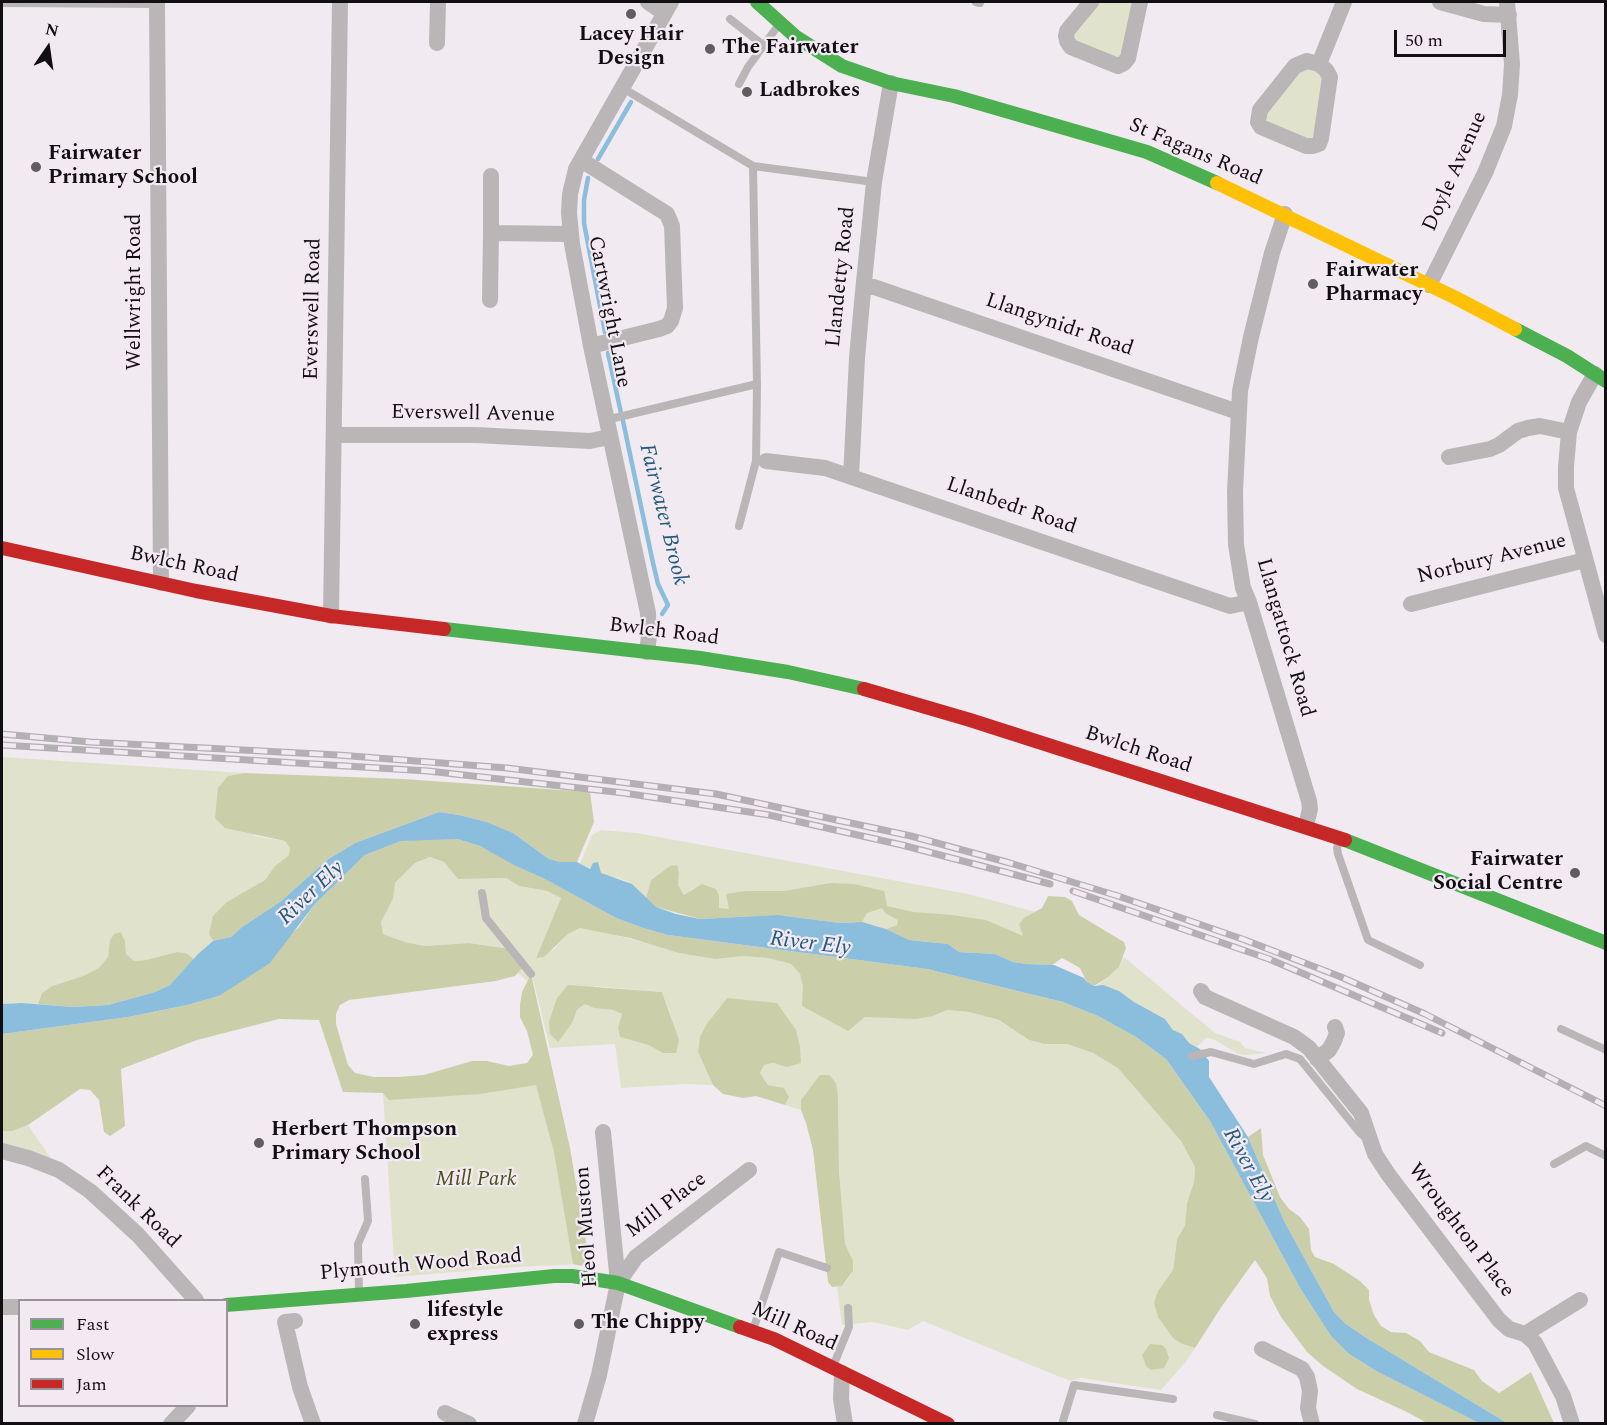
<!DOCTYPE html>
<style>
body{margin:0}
#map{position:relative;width:1607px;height:1425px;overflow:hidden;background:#f1ebf1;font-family:Spectral,serif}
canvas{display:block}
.frame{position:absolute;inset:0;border:3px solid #120f12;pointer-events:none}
.legend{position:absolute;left:18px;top:1299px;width:210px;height:108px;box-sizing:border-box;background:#f3e9f3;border:2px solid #999299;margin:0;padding:8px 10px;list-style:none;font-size:18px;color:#120f12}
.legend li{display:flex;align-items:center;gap:12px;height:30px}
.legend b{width:30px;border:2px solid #999299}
.north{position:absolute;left:18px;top:18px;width:60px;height:60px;-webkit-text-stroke:4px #f3e9f3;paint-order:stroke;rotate:13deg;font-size:16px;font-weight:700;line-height:24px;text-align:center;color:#120f12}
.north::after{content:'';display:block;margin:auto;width:21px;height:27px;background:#120f12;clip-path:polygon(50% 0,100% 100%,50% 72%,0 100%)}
.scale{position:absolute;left:1394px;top:30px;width:112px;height:27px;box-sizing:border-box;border:3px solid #120f12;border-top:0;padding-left:8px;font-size:18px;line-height:21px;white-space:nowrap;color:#120f12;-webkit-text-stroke:4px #f3e9f3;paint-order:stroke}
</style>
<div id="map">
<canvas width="1607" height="1425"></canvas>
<div class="frame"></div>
<ul class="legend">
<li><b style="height:8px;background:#4caf50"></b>Fast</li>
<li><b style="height:8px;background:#ffc107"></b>Slow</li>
<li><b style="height:8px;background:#c62828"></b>Jam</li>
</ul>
<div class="north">N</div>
<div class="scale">50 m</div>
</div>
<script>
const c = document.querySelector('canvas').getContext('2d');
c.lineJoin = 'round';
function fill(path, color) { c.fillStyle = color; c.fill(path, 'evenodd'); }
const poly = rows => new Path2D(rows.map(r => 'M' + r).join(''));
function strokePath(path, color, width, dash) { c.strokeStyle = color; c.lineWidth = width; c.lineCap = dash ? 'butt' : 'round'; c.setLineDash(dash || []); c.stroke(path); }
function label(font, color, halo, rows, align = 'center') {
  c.font = font + ' Spectral,serif'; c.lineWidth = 4.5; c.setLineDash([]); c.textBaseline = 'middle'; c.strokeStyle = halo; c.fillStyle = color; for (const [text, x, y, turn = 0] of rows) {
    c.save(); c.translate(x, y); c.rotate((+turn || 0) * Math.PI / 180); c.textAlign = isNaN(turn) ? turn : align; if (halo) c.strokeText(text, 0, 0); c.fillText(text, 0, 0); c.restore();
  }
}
fill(poly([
 [1099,2,1134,2,1124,52,1118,58,1078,44,1074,39,1073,31],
 [1312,68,1324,78,1314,137,1308,139,1270,125,1267,120,1267,111,1300,69],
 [2,757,244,773,228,776,254,836,285,841,290,848,289,855,275,866,265,880,251,889,209,934,213,941,194,959,186,953,177,952,146,960,134,961,126,954,125,941,121,932,114,934,110,940,108,957,99,968,83,976,52,986,42,993,38,1004,22,1003,2,1004],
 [601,830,637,833,968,894,1036,912,1030,917,1031,938,897,925,886,929,862,922,865,915,748,917,751,908,735,917,714,918,692,889,685,896,678,885,679,873,670,866,651,880,646,898,632,884,622,879,604,875,580,864,592,835],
 [430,857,444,861,458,879,506,878,519,886,547,891,561,898,536,958,554,949,568,934,580,928,596,930,654,945,716,959,742,956,768,958,791,964,800,974,803,987,865,1017,933,1016,947,1010,969,1012,999,1020,1029,1040,1044,1044,1067,1044,1093,1053,1118,1067,1181,1141,1195,1167,1194,1182,1187,1203,1185,1225,1177,1239,1173,1270,1158,1291,1182,1344,1195,1348,1185,1363,1161,1390,1081,1378,1070,1381,923,1321,908,1330,873,1322,842,1325,837,1287,842,1286,846,1282,853,1271,852,1261,845,1244,839,1170,838,1097,801,1100,801,1110,785,1105,789,1097,784,1088,768,1085,760,1073,763,1065,773,1063,788,1067,727,999,706,1025,700,1037,698,1052,713,1085,687,1084,621,1088,615,1044,550,1048,532,975,527,981,518,973,510,949,469,943,425,946,405,942,383,934,381,922,393,899,395,883,415,863],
 [595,986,662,992,672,1019,663,1053,648,1045,620,1037,618,1027,622,1014,613,1010,594,1008,585,1004,577,1010],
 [1124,957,1215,1033,1240,1042,1245,1048,1266,1053,1246,1055,1238,1054,1215,1040,1206,1038,1197,1047,1189,1043,1182,1034,1173,1030,1165,1019,1134,1002,1119,991,1097,986,1119,967],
 [543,1068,580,1264,517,1267,395,1277,383,1093],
 [28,1125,59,1170,2,1151,2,1131,12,1130]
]), '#e0e2cc');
fill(poly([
 [244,773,403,779,590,792,594,822,577,862,560,862,549,859,513,833,487,822,459,815,439,812,355,843,327,860,280,902,242,927,231,937,213,941,209,934,213,916,227,902,265,880,275,866,289,855,290,848,285,841,225,828,215,818,218,788,228,776],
 [433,838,457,839,480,846,543,878,616,918,643,928,668,935,927,969,1063,1002,1098,1016,1136,1037,1166,1059,1210,1121,1300,1288,1331,1336,1349,1354,1378,1372,1479,1423,1427,1423,1407,1412,1357,1389,1323,1366,1307,1352,1281,1317,1270,1296,1267,1278,1255,1260,1222,1306,1195,1348,1182,1344,1173,1338,1158,1317,1154,1303,1158,1291,1173,1270,1177,1239,1185,1225,1187,1203,1194,1182,1195,1167,1181,1141,1118,1068,1093,1053,1067,1044,1044,1044,1029,1040,999,1020,969,1012,947,1010,933,1016,916,1019,865,1017,848,1031,802,1006,803,987,800,974,791,964,768,958,742,956,716,959,679,953,630,938,580,928,568,934,544,957,536,958,561,898,547,891,519,886,506,878,458,879,444,862,430,857,415,863,395,883,393,899,381,922,383,934,405,942,425,946,469,943,510,949,524,966,515,976,496,981,365,998,349,1000,340,1005,336,1014,336,1024,348,1065,355,1073,374,1077,398,1077,424,1075,472,1061,487,1061,509,1066,527,1063,533,1055,527,1031,520,1017,520,1005,522,992,531,974,570,1148,589,1259,581,1266,573,1264,554,1152,536,1085,480,1094,389,1100,383,1093,343,1092,319,1020,279,1019,197,1040,121,1069,125,1126,110,1136,104,1132,99,1100,90,1090,80,1089,28,1125,12,1131,2,1131,2,1034,128,1017,187,1005,219,996,299,927,314,905,365,855,401,841],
 [677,865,679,873,678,885,684,895,702,884,716,889,719,896,719,908,729,909,726,894,745,891,784,891,831,883,854,884,884,891,887,906,913,912,952,915,986,920,1023,936,1019,924,1024,918,1042,908,1048,896,1065,897,1072,901,1079,915,1124,942,1126,948,1119,967,1108,977,1094,986,1087,982,1080,968,1062,958,1052,965,1026,964,1013,962,995,954,959,952,948,944,909,940,886,929,897,925,898,920,885,913,882,908,867,913,862,922,840,923,778,915,700,919,656,907,646,898,651,880,670,866],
 [121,932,125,941,126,954,134,961,146,960,177,952,186,953,194,959,170,985,155,992,108,1005,73,1007,38,1004,42,993,52,986,83,976,99,968,108,957,110,940,114,934],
 [568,985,662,992,679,1040,676,1053,663,1053,648,1045,620,1037,618,1027,622,1014,613,1010,594,1008,585,1004,577,1010,572,1023,558,1042,550,1034,549,1022,557,998],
 [727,998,777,1003,796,1030,800,1047,801,1063,787,1067,773,1063,764,1065,760,1073,768,1085,784,1088,789,1097,785,1105,756,1096,743,1098,723,1094,713,1085,698,1052,700,1037,706,1025],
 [820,1075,829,1075,836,1083,838,1097,839,1170,845,1244,853,1261,853,1271,842,1286,832,1287,828,1282,813,1150,806,1123,801,1110,801,1100],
 [1261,1128,1263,1155,1280,1197,1289,1209,1300,1217,1309,1229,1311,1250,1315,1257,1334,1264,1360,1281,1369,1290,1369,1300,1374,1315,1381,1326,1391,1332,1406,1333,1420,1341,1429,1352,1474,1370,1482,1381,1499,1393,1531,1372,1554,1423,1507,1423,1365,1337,1346,1324,1334,1312,1284,1221,1248,1137],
 [1150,1344,1162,1345,1166,1349,1169,1358,1164,1368,1151,1370,1146,1366,1142,1355]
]), '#cbcfa9');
fill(poly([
 [439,812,459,815,487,822,513,833,549,859,560,862,577,862,590,869,593,863,598,862,601,873,632,884,656,907,676,914,700,919,778,915,840,923,862,922,886,929,909,940,948,944,959,952,995,954,1013,962,1026,964,1054,965,1084,978,1087,982,1094,986,1103,985,1119,991,1134,1002,1165,1019,1173,1030,1182,1034,1189,1043,1200,1049,1209,1061,1209,1077,1248,1137,1284,1221,1334,1312,1346,1324,1365,1337,1507,1423,1479,1423,1378,1372,1349,1354,1331,1336,1300,1288,1210,1121,1166,1059,1136,1037,1098,1016,1063,1002,927,969,668,935,643,928,616,918,543,878,514,865,480,846,457,839,401,841,365,855,314,905,270,963,219,996,187,1005,128,1017,2,1034,2,1004,22,1003,73,1007,108,1005,155,992,170,985,198,954,213,941,231,937,242,927,280,902,327,860,355,843]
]), '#8bbddd');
strokePath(poly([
 [598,159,631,102],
 [588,178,584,200,584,223,605,332],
 [608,353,621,413],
 [623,421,653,563,658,584,668,605,662,614]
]), '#8bbddd', 4.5);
strokePath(poly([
 [976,2,980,3],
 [2,3,157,4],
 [730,19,763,45],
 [739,84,748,67,780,23],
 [621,87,753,166,757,384,756,461,739,526],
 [753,166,874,182],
 [606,420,757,384],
 [1339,841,1337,848,1338,854,1368,940,1420,965],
 [482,893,486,918,531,974],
 [1561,1029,1606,1050],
 [1192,1056,1211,1052,1254,1064,1286,1054,1300,1059,1360,1133,1366,1138],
 [1554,1164,1586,1146,1606,1156],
 [359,1294,358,1244,368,1221,365,1179],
 [753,1330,779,1252,827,1268],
 [834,1364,849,1327,848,1308],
 [1217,1415,1255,1424],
 [1062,1424,1074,1385,1173,1399]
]), '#bab6b8', 8);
strokePath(poly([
 [157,2,161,583],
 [648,2,664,13],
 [1091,2,1067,31,1066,36,1067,41,1071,47,1118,66,1124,63,1128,58,1140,2],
 [1440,2,1484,14,1509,15],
 [437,43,438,2],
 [1307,61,1319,64,1326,70,1330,77,1321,138,1319,144,1313,146,1306,146,1261,127,1258,122,1260,110,1295,66,1307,61],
 [1319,64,1344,2],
 [581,160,667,214,672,226,675,308,671,321,667,326,659,329,591,346],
 [491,176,491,233],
 [1285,214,1272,253,1251,337,1240,391,1235,492,1236,545,1243,588,1249,602,1309,801,1310,809,1306,826],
 [1429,285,1485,173,1504,126,1510,95,1512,64,1507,2],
 [864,286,874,287,1238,412],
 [490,300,491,233,570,234],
 [1595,374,1579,402,1569,432,1566,467,1566,488,1606,635],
 [335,435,476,435,590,441,609,437],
 [1449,457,1490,449,1499,445,1518,431,1528,428,1540,426,1569,432],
 [766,461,825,468,1230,606,1249,602],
 [851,477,857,358,862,302,874,182,891,83],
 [1411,604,1585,560],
 [331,616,340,2],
 [647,652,649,636,648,613,591,346,572,244,569,213,570,194,576,169,671,2],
 [1201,991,1205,997,1294,1037,1309,1048,1361,1113,1375,1154,1388,1174,1499,1320,1509,1329,1525,1334,1535,1343,1563,1396,1572,1424],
 [1317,1059,1329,1050,1334,1041,1337,1033,1335,1027],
 [2,1151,28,1158,59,1170,90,1191,138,1235,196,1300],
 [618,1283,636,1257,749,1170],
 [2,1307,20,1307],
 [295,1321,285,1322,300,1387,313,1424],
 [1525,1334,1580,1300],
 [1262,1349,1302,1369,1307,1377,1310,1391,1308,1408,1312,1424],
 [842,1373,841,1399,845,1424],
 [445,1413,469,1424],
 [171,1424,188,1406],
 [585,1424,599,1375,618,1283,603,1132]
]), '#bab6b8', 16);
strokePath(poly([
 [757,2,796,37,842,66,891,83,954,96,1147,152,1217,183],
 [1515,329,1567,356,1606,381],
 [444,629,700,658,788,672,864,689],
 [1345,840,1606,943],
 [226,1305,406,1291,554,1276,572,1276,618,1283,740,1327]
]), '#4caf50', 14);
strokePath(poly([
 [1217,183,1456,298,1515,329]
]), '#ffc107', 14);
strokePath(poly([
 [2,548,196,591,331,616,444,629],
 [864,689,970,720,1345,840],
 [740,1327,774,1339,948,1424]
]), '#c62828', 14);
const rail = poly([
 [2,734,90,742,338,755,507,768,716,794,911,836,1010,863,1118,896,1245,940,1341,977,1425,1014,1606,1106],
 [2,745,428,771,624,793,769,815,902,845,1050,884],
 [1073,891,1269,959,1442,1033]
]);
strokePath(rail, '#b3afb2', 7);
strokePath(rail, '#f3e9f3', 4.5, [14]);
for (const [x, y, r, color] of [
 [631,14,6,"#605c60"],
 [710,49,6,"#605c60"],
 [747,92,6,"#605c60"],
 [36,167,6,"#605c60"],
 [1313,284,6,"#605c60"],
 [1575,873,6,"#605c60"],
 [259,1143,6,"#605c60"],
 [415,1324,6,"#605c60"],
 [579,1324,6,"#605c60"]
]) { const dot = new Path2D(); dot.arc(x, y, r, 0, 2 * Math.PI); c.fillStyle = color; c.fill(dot); strokePath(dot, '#f3e9f3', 2); }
label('bold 21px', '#120f12', '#f3e9f3', [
 ["Lacey Hair",631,36,"center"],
 ["Design",631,60,"center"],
 ["The Fairwater",722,49],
 ["Ladbrokes",759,92],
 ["Fairwater",48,155],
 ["Primary School",48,179],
 ["Fairwater",1325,272],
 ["Pharmacy",1325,296],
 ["Fairwater",1563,861,"right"],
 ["Social Centre",1563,885,"right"],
 ["Herbert Thompson",271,1131],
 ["Primary School",271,1155],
 ["lifestyle",427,1312],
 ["express",427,1336],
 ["The Chippy",591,1324]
], 'left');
label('21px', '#120f12', '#f3e9f3', [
 ["St Fagans Road",1195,153,23],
 ["Doyle Avenue",1456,172,-66],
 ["Llandetty Road",842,277,-84],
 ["Wellwright Road",136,292,-90],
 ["Everswell Road",314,309,-89],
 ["Cartwright Lane",608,312,79],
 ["Llangynidr Road",1059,326,19],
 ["Everswell Avenue",473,415,1],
 ["Llanbedr Road",1011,507,19],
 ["Norbury Avenue",1492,560,-14],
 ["Bwlch Road",184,566,12],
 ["Bwlch Road",664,633,7],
 ["Llangattock Road",1284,638,74],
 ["Bwlch Road",1138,751,18],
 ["Mill Place",667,1206,-37],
 ["Frank Road",137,1208,44],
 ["Heol Muston",588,1227,-94],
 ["Wroughton Place",1460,1231,53],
 ["Plymouth Wood Road",421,1266,-5],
 ["Mill Road",794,1328,24]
]);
label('italic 21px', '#4a501a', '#f3e9f3', [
 ["Mill Park",476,1181]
]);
label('italic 22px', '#235b7a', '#f3e9f3', [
 ["Fairwater Brook",662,515,76],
 ["River Ely",312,894,-44],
 ["River Ely",810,945,7],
 ["River Ely",1247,1166,61]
]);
</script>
